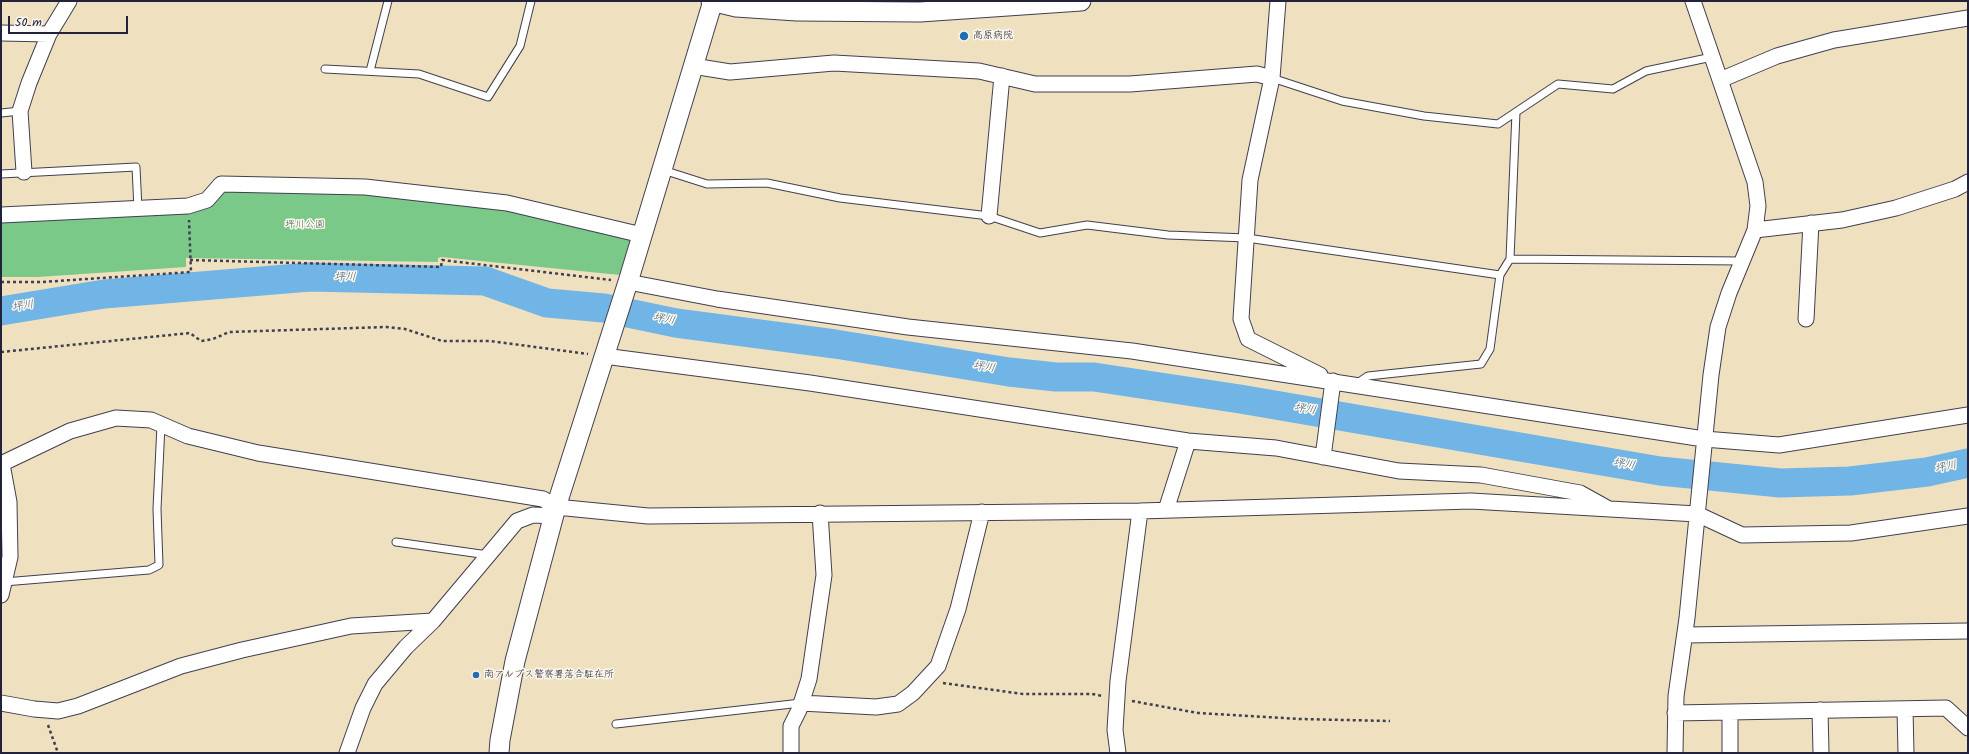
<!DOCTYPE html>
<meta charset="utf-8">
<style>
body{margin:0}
#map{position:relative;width:1969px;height:754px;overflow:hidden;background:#efe1c0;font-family:Kalam,sans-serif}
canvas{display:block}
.frame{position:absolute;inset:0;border:2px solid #22223b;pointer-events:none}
.scale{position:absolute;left:8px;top:16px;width:120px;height:18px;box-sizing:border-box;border:2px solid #22223b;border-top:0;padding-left:5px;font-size:12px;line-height:14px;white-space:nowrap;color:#22223b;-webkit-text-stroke:3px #fbf7ec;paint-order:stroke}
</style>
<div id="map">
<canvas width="1969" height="754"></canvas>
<div class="frame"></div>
<div class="scale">50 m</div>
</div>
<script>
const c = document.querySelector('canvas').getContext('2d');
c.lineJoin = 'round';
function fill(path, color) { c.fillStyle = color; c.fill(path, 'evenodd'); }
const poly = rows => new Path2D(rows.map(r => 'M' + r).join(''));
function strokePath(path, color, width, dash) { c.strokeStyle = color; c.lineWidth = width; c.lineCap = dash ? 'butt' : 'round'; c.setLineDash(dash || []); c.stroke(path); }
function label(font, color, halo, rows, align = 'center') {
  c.font = font + ' Kalam,"Klee One",sans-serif'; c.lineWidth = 3; c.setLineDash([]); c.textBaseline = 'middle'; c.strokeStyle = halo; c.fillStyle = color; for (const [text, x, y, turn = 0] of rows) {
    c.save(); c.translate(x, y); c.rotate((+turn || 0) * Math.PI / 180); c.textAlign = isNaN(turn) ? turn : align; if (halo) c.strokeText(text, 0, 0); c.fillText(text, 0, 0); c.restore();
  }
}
fill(poly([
 [226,189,364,191,506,206,632,236,620,275,441,257,438,258,438,262,186,258,186,267,38,277,1,277,1,218,165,210]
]), '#7ac989');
strokePath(poly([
 [1,311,104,294,310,277,485,281,547,303,604,308,676,323,835,344,1009,372,1056,377,1094,377,1240,399,1660,471,1780,483,1850,481,1927,472,1968,463]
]), '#70b5e6', 29);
const service = poly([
 [325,69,419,74,488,97,520,46,531,1],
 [370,71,388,1],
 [1272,78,1342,101,1424,116,1498,124,1558,84,1613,89,1646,71,1712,57],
 [1,113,20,111],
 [663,170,707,184,767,183,840,198,989,216,1040,233,1087,225,1168,235,1247,238,1500,275],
 [1,174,136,167,138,209],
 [1510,259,1742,261],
 [1356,384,1368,376,1481,364,1490,349,1500,275,1510,259,1516,112],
 [396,542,488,555],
 [4,582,149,570,159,565,157,509,161,425],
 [616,724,801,703]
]);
const minor = poly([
 [1278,1,1272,78,1250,180,1241,319,1248,339,1320,375],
 [1,33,49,34],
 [693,66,730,72,834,63,979,71,1035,84,1130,84,1257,74,1272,78],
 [1720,80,1777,56,1834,40,1968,18],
 [24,172,20,111,29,83,49,34,69,1],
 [1,215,188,206,207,200,221,184,365,187,507,203,642,235],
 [989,216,1002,76],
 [1755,230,1842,220,1896,208,1955,189,1968,182],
 [628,282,717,299,908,327,1132,351,1704,439,1779,445,1968,415],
 [1806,319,1811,223],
 [604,356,810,383,1188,441,1276,448,1399,471,1481,475,1580,493,1607,508],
 [1323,457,1333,381],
 [1,464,70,431,116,418,151,420,188,436,258,453,543,499,556,507,648,516,1140,511,1471,501,1697,514,1742,535,1851,533,1968,516],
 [1166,510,1188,441],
 [1,595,10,557,9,502,2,464],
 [1685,635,1968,631],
 [1,703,34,709,58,711,78,706,181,666,242,650,351,626,433,621],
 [801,703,876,707,898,704,913,693,938,666,958,609,982,512],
 [1905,709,1906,753],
 [1820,710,1821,753],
 [1730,712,1730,753],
 [1675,713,1946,708,1968,728],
 [347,753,363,708,375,684,406,647,433,621,517,521,533,515,554,516],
 [791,753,791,726,799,710,809,679,824,575,820,513],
 [1118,753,1115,730,1118,681,1140,511],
 [1675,753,1676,696,1687,618,1711,375,1718,327,1729,293,1755,230,1758,206,1755,182,1693,1]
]);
const tertiary = poly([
 [711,1,736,7,797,11,920,12,1081,1],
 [499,753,500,740,515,661,556,507,628,282,713,1]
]);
strokePath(service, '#413f4f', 9);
strokePath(minor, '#413f4f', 17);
strokePath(tertiary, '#413f4f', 21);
strokePath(poly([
 [190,260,441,267,442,260,611,280],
 [1,282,42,282,191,272,189,220],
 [1,352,190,333,201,341,213,339,229,332,386,327,405,329,442,341,490,341,588,354],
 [943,683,1023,694,1092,694,1103,696],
 [1132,701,1198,713,1300,719,1390,721],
 [48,725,58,753]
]), '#413f4f', 2.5, [3, 3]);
strokePath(service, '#fff', 7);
strokePath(minor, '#fff', 15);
strokePath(tertiary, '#fff', 19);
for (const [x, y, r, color] of [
 [964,36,5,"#1f6fb2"],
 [476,675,4,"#1f6fb2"]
]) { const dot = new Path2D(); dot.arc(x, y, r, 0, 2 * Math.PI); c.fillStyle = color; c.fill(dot); strokePath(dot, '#fbf7ec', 1.5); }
label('10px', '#22223b', '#fbf7ec', [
 ["高原病院",973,36],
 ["南アルプス警察署落合駐在所",484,675]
], 'left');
label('10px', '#415c56', '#fbf7ec', [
 ["坪川公園",305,225]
]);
label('italic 11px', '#3d5577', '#fbf7ec', [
 ["坪川",345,278,1],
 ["坪川",23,307,-9],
 ["坪川",664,320,11],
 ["坪川",984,368,9],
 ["坪川",1305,410,10],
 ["坪川",1624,465,10],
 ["坪川",1946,468,-12]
]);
</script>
